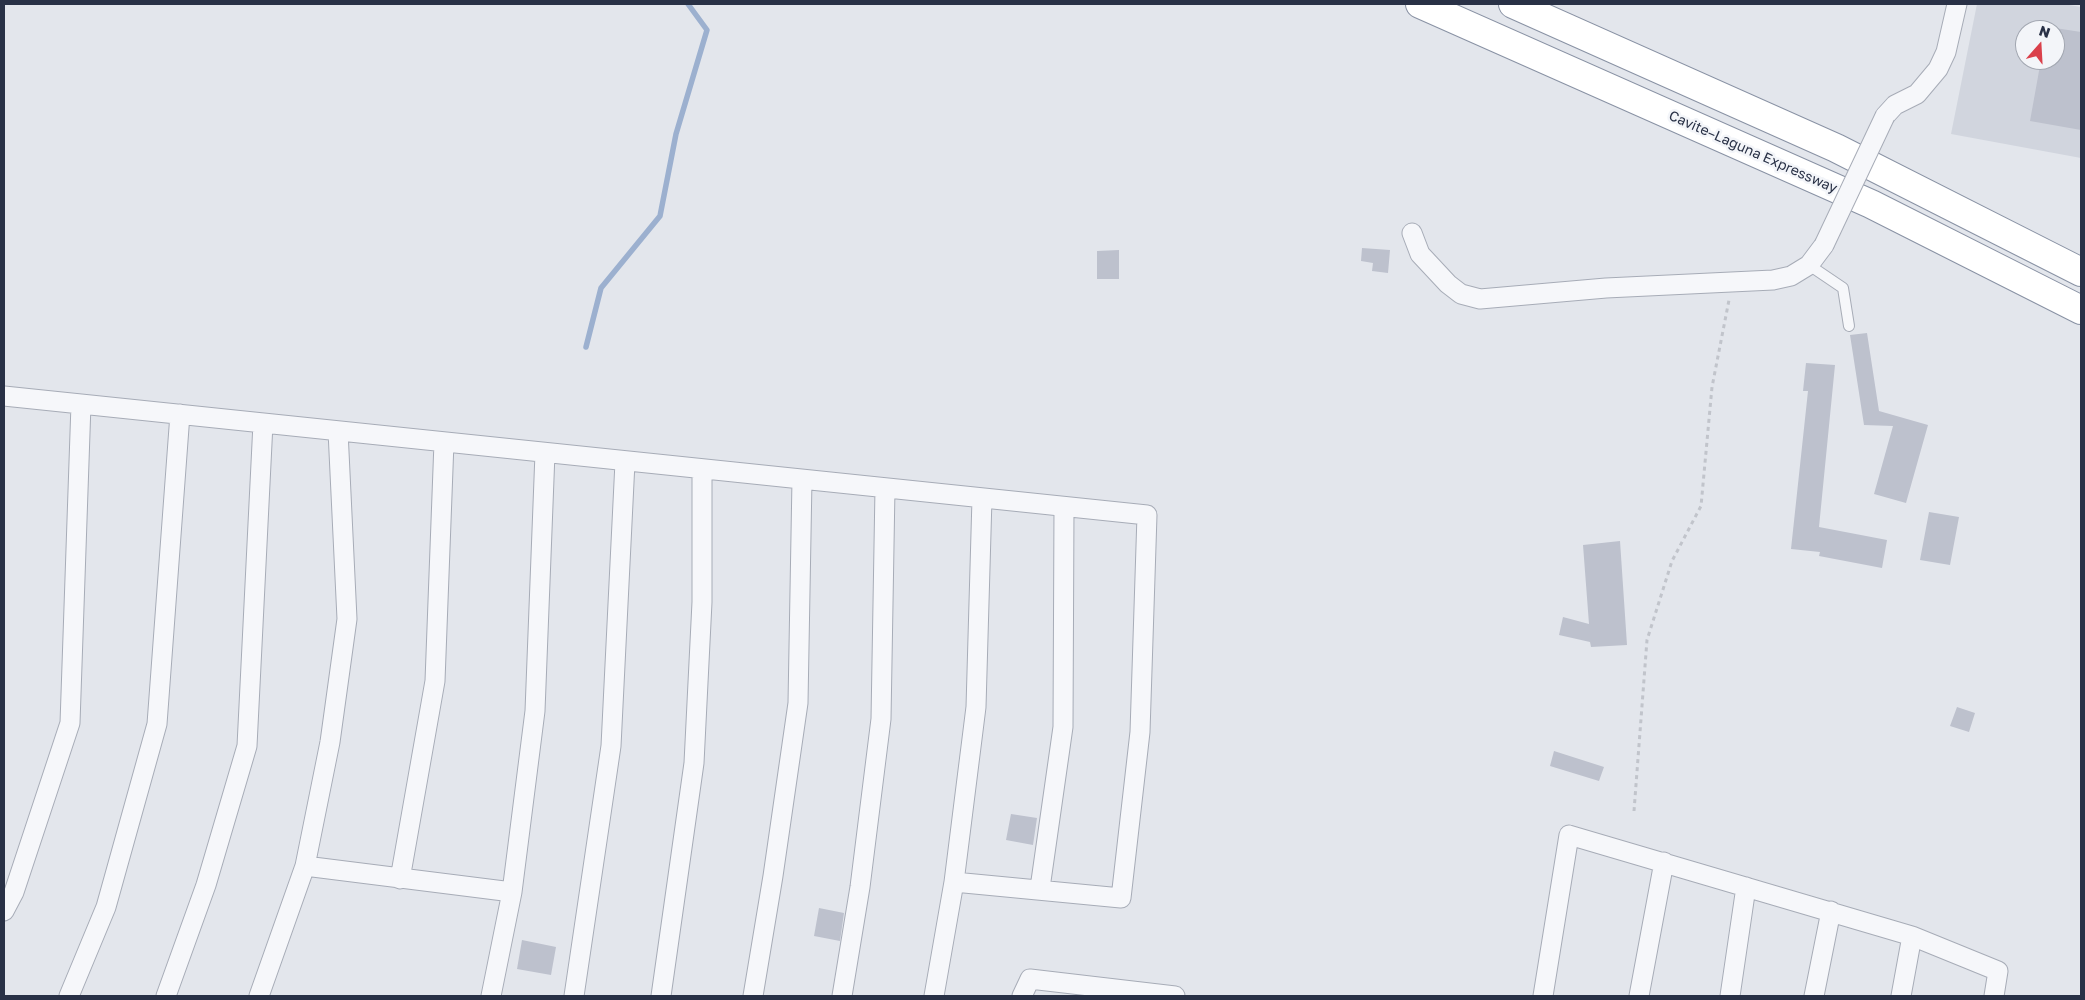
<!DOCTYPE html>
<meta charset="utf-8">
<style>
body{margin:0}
#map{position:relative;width:2085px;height:1000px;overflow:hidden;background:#e3e6ec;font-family:"Golos Text",sans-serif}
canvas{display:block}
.frame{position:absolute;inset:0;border:5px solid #293146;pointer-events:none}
.north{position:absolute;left:2015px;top:20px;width:50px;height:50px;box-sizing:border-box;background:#f3f5f9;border:1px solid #a2a7b1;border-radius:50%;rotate:19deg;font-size:14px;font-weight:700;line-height:20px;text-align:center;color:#293146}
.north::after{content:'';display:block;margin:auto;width:18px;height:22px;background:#da404b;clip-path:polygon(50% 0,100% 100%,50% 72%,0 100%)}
</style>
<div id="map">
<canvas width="2085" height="1000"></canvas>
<div class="frame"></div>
<div class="north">N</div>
</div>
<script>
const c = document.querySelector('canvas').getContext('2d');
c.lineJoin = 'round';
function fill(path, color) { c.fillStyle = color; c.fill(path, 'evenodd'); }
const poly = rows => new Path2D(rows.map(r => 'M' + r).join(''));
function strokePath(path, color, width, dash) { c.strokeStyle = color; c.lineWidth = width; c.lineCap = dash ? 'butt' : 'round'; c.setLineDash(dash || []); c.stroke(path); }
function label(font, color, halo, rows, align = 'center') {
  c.font = font + ' "Golos Text",sans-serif'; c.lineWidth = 5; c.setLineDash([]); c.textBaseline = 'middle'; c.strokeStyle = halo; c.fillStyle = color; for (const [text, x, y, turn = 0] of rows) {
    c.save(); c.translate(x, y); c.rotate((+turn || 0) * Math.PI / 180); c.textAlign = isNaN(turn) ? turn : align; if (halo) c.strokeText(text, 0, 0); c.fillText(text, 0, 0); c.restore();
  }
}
fill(poly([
 [1977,4,2063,4,2081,7,2081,158,1951,134],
 [2025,30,2055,30,2055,60,2025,60]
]), '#d1d5de');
strokePath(poly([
 [586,347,601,288,660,216,676,134,707,30,688,4]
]), '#9cb0cf', 5.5);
fill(poly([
 [2055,28,2081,32,2081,130,2030,121,2041,60,2055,60],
 [1362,248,1390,250,1388,273,1372,271,1373,263,1361,261],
 [1119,250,1119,279,1097,279,1097,251],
 [1867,333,1879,411,1928,425,1906,503,1874,494,1893,426,1864,425,1850,335],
 [1806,363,1835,365,1819,527,1887,540,1882,568,1819,556,1820,552,1791,549,1808,391,1803,391],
 [1929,512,1959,517,1950,565,1920,560],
 [1620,541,1627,645,1591,647,1590,642,1559,635,1563,617,1589,624,1583,545],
 [1957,707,1975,713,1969,732,1950,726],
 [1554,751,1604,767,1599,781,1550,766],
 [1011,814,1037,818,1033,845,1006,840],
 [819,908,844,913,840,941,814,936],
 [522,940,556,947,551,975,517,969]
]), '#bdc1cd');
const lane = poly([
 [1809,265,1843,288,1849,326]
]);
const street = poly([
 [1885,116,1895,105,1917,94,1938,69,1946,52,1957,4],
 [1412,233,1420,254,1448,284,1461,294,1480,299,1606,288,1773,280,1791,276,1809,265,1824,245],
 [4,396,1147,515,1140,732,1121,898,954,882],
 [305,866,512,892],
 [400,879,435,681,444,442],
 [1040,888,1063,727,1064,507],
 [4,911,14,892,70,723,81,404],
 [69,996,106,907,157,724,180,414],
 [166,996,206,885,247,746,263,423],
 [259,996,305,866,330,742,347,619,338,431],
 [491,996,512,892,535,711,545,453],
 [574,996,611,746,625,462],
 [661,996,694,763,702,602,702,469],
 [753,996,773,876,798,703,802,479],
 [842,996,860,887,881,719,885,488],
 [934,996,954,882,976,707,982,498],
 [1022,996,1030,979,1175,996],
 [1543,996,1569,835,1912,936,1998,971,1994,996],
 [1639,996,1664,862],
 [1730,996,1746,887],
 [1814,996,1831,911],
 [1901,996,1912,936]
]);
const highway = poly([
 [1420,4,1871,204,2081,310],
 [1513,4,1836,148,2081,272]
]);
strokePath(lane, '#a7acb7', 12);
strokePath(street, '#a7acb7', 21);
strokePath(highway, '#8992a4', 30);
strokePath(poly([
 [1634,811,1647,640,1672,561,1701,506,1712,387,1729,300]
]), '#c1c4cb', 3, [4, 4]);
strokePath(lane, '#f6f7fa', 10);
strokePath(street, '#f6f7fa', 19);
strokePath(highway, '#fff', 28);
const streetBridge = poly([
 [1824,245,1885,116]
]);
strokePath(streetBridge, '#a7acb7', 21, []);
strokePath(streetBridge, '#f6f7fa', 19);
label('14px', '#293146', '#f3f5f9', [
 ["Cavite–Laguna Expressway",1753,152,24]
]);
</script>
